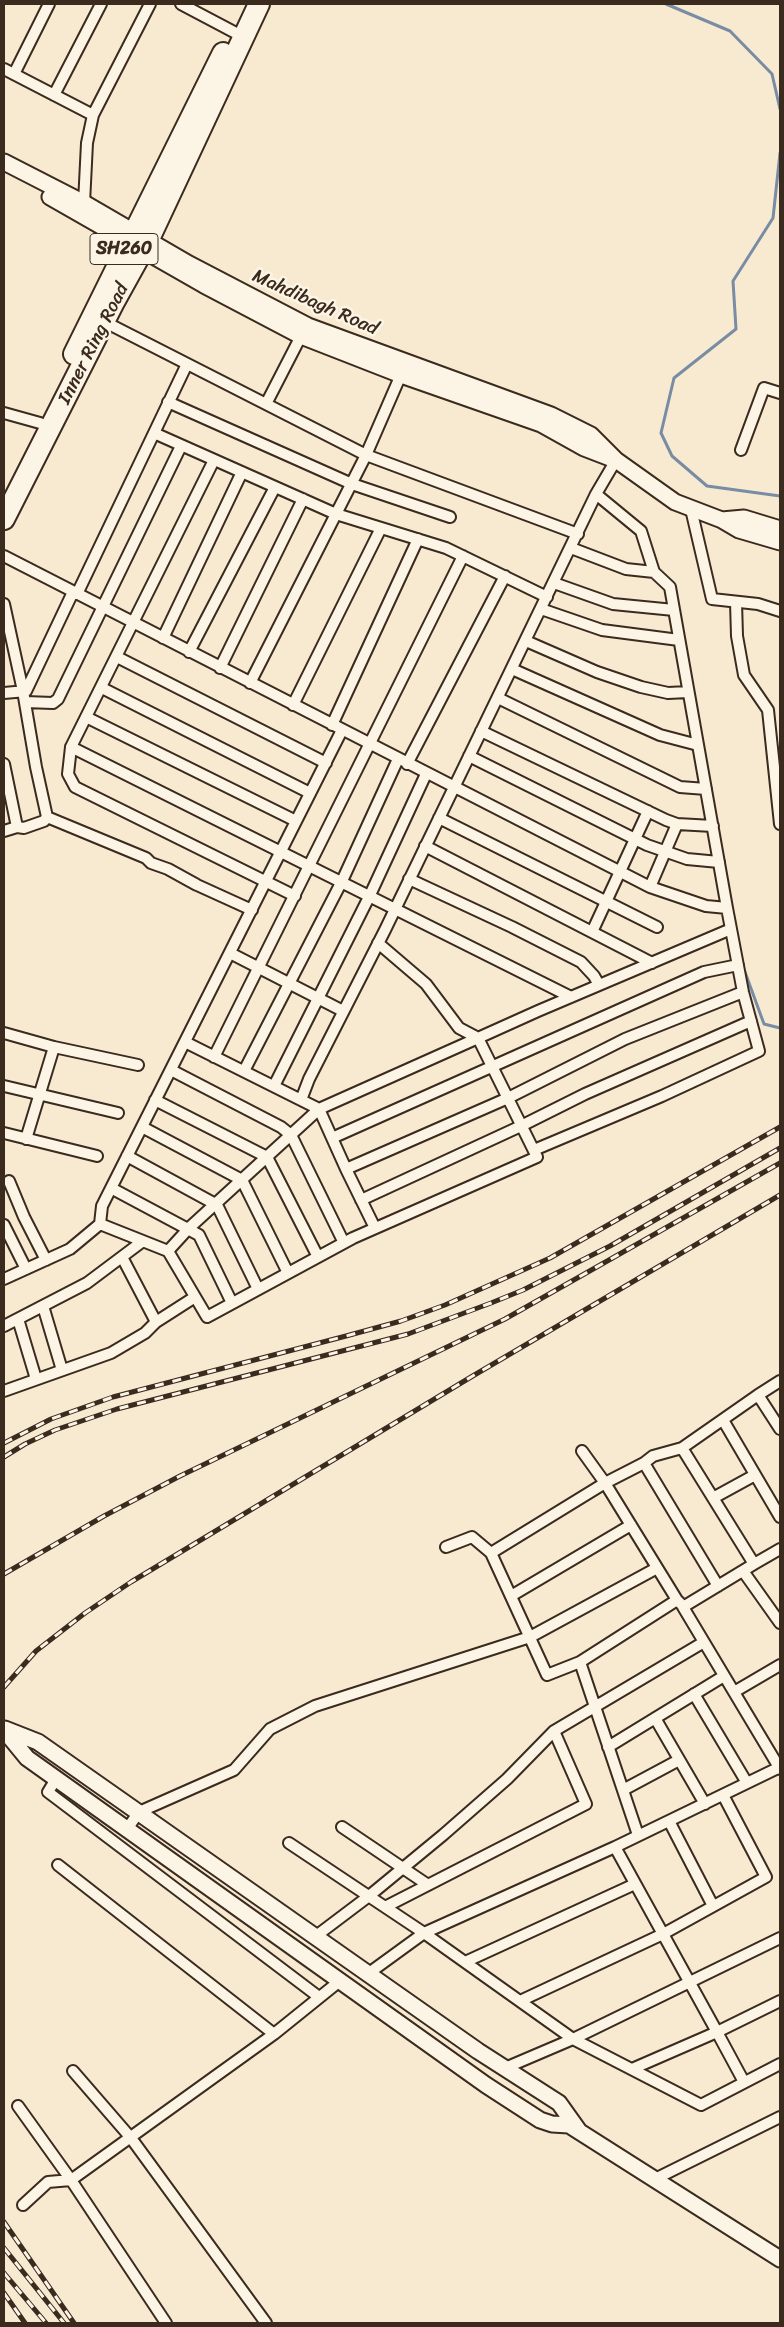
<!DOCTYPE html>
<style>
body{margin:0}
#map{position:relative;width:784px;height:2327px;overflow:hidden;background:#f7ead1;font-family:Sriracha,sans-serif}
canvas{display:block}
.frame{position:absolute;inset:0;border:5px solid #3b2a1e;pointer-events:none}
</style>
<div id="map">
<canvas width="784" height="2327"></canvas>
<div class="frame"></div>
</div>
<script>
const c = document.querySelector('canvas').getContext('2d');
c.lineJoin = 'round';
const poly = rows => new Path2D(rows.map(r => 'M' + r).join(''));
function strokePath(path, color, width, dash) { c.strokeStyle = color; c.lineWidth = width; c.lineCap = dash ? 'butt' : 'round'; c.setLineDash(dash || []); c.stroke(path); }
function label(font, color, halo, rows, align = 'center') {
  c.font = font + ' Sriracha,sans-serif'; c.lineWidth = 5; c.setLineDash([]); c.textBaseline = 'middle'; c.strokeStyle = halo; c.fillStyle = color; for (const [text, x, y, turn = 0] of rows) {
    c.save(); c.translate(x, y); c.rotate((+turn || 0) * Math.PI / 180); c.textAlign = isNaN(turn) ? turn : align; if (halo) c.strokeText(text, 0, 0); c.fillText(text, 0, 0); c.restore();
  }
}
strokePath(poly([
 [666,4,730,31,772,74,780,109],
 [780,153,773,218,733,281,736,329,674,378,661,433,672,456,707,486,780,496],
 [745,972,764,1024,780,1028]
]), '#788ca3', 3);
const street = poly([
 [181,4,234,32],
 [4,69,93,115,150,4],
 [14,74,49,4],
 [54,95,101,4],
 [84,203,87,143,93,115],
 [105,322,366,455,578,534],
 [168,402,352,484,450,517],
 [266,404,301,336],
 [4,413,40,423],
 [154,433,336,514,446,548,547,597],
 [741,450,764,388,780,393],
 [214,460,71,747,571,997],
 [596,494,641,531,654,572,670,587,727,908],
 [691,509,712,599,758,604,780,611],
 [571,548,626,569,654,572],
 [4,556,650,887,706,906,727,908,731,929,538,1011,478,1038,319,1109,189,1228,168,1251,207,1317,353,1238,537,1157,478,1038,459,1028,426,984,378,943],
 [554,583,613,604,674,610],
 [77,594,187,364],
 [736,602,737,636,744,675,768,710,780,824],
 [4,604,23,691,36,767,47,817],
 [541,609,602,630,679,640],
 [163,638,242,472],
 [526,641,597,672,641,687,668,693,688,692],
 [189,652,275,487],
 [117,657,326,763],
 [220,668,303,499],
 [512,669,660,735,698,745],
 [250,683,366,455,403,370],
 [102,688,310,793],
 [4,693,26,691,73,592],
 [498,698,680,787,706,789],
 [25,702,53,703,58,699,181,446],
 [293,705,381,528],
 [86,717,296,821],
 [332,725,418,539],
 [481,731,666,820,677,824,713,826],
 [71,747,68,774,75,787,295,896],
 [469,756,647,845,687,859,719,862],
 [4,764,17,827],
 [407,764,505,576],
 [47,817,146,858,151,863,168,869,197,885,252,910],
 [439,818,657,927],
 [4,831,17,827,24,828,44,821,47,817],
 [425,846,652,963],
 [409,879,512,927,581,962,594,976,599,985],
 [650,887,677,824],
 [592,932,648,811],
 [230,953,343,1011],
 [4,1033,54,1047,26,1139],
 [185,1042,319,1109,346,1169],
 [54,1047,138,1065],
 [214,1057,463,556],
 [171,1070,281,1127,291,1135,344,1243],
 [244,1071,342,881,398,759],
 [4,1086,118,1113],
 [274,1086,370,895,426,774],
 [155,1100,267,1157,318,1257],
 [301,1100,309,1079,385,930,596,494,616,460],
 [142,1127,242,1180,288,1273],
 [4,1133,97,1156],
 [332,1138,704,972,738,965],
 [534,1150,662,1096,759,1051,743,992,731,929],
 [127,1156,217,1205,258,1289],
 [9,1181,24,1217,46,1260],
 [111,1188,199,1235,232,1303],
 [361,1200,521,1126,585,1094,751,1021],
 [4,1225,26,1269],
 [375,1228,346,1169,508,1098,625,1039,743,992],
 [168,1251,100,1224,102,1206,342,730],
 [122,1257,156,1322],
 [4,1279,70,1249,100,1224],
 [43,1306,62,1370],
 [18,1319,36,1379],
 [4,1326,87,1283,143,1241],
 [4,1391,111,1353,145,1333,156,1322,195,1297],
 [758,1395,780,1381],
 [723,1420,780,1517],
 [780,1429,758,1395,682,1448,754,1564,683,1607,780,1769],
 [582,1451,605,1483,644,1463,653,1456,682,1448],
 [644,1463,718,1586],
 [713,1498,755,1475],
 [446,1547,472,1537,491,1553],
 [754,1564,780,1549],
 [743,1571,780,1623],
 [511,1596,631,1525],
 [580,1662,547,1675,491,1553,605,1483,677,1600],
 [734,1692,780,1665],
 [694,1694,747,1783],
 [655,1718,705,1804],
 [608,1747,724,1676],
 [56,1779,48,1792,319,1997],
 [623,1790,679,1760],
 [669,1821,713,1906],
 [342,1827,428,1885],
 [127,1829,139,1812,234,1770,270,1729,315,1706,530,1637,657,1568],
 [638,1835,580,1662,677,1600,681,1604],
 [289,1843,424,1933,369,1973],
 [615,1847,780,1767],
 [58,1865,274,2034],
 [385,1907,586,1804,554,1731],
 [316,1936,369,1896,443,1835,507,1779,554,1731,704,1642],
 [465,1962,635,1884],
 [520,2001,663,1934,766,1877,723,1795],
 [505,2068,573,2039,780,1938],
 [632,2069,717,2032,615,1847,424,1933,573,2039,701,2105,780,2064],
 [73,2071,131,2138,266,2323],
 [744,2082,717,2032,780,2001],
 [18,2106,71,2180],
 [655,2179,780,2117],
 [23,2205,48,2182,71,2180],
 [166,2323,71,2180,274,2034,341,1980]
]);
const secondary = poly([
 [4,162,84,203,189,264,308,326,551,415,591,435,616,460,675,502,722,520,739,530,780,542],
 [50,197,204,285,301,336,401,375,541,424,584,448,610,458],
 [722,520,744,518,780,529],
 [5,1729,38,1742,478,2051,559,2103,579,2131],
 [4,1730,27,1758,486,2085,540,2120,552,2124,569,2125,780,2259]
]);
const highway = poly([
 [74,354,223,53],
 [4,519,113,304,149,239,259,4]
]);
strokePath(street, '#3b2a1e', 14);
strokePath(secondary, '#3b2a1e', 19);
strokePath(highway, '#3b2a1e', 24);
strokePath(street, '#fcf5e5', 10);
strokePath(secondary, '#fcf5e5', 15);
strokePath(highway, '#fcf5e5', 20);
const rail = poly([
 [4,1443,51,1419,113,1397,346,1336,401,1321,445,1305,550,1258,780,1127],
 [4,1457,25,1444,55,1430,117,1409,408,1334,491,1303,523,1290,610,1246,780,1148],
 [4,1574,104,1516,180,1476,505,1319,780,1163],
 [4,1687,36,1651,85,1613,131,1582,471,1377,780,1195],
 [4,2222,74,2323],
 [4,2248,64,2323],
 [4,2273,46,2323],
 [4,2293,25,2323]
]);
strokePath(rail, '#3b2a1e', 5);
strokePath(rail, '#fcf5e5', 3, [9]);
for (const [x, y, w] of [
 [124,249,68]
]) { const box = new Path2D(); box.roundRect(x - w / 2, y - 15.5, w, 31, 4); c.fillStyle = '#fcf5e5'; c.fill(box); strokePath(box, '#3b2a1e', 1); }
label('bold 18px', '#3b2a1e', null, [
 ["SH260",124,249]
]);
label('19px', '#3b2a1e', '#fcf5e5', [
 ["Mahdibagh Road",315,303,24],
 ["Inner Ring Road",94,344,-63]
]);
</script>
